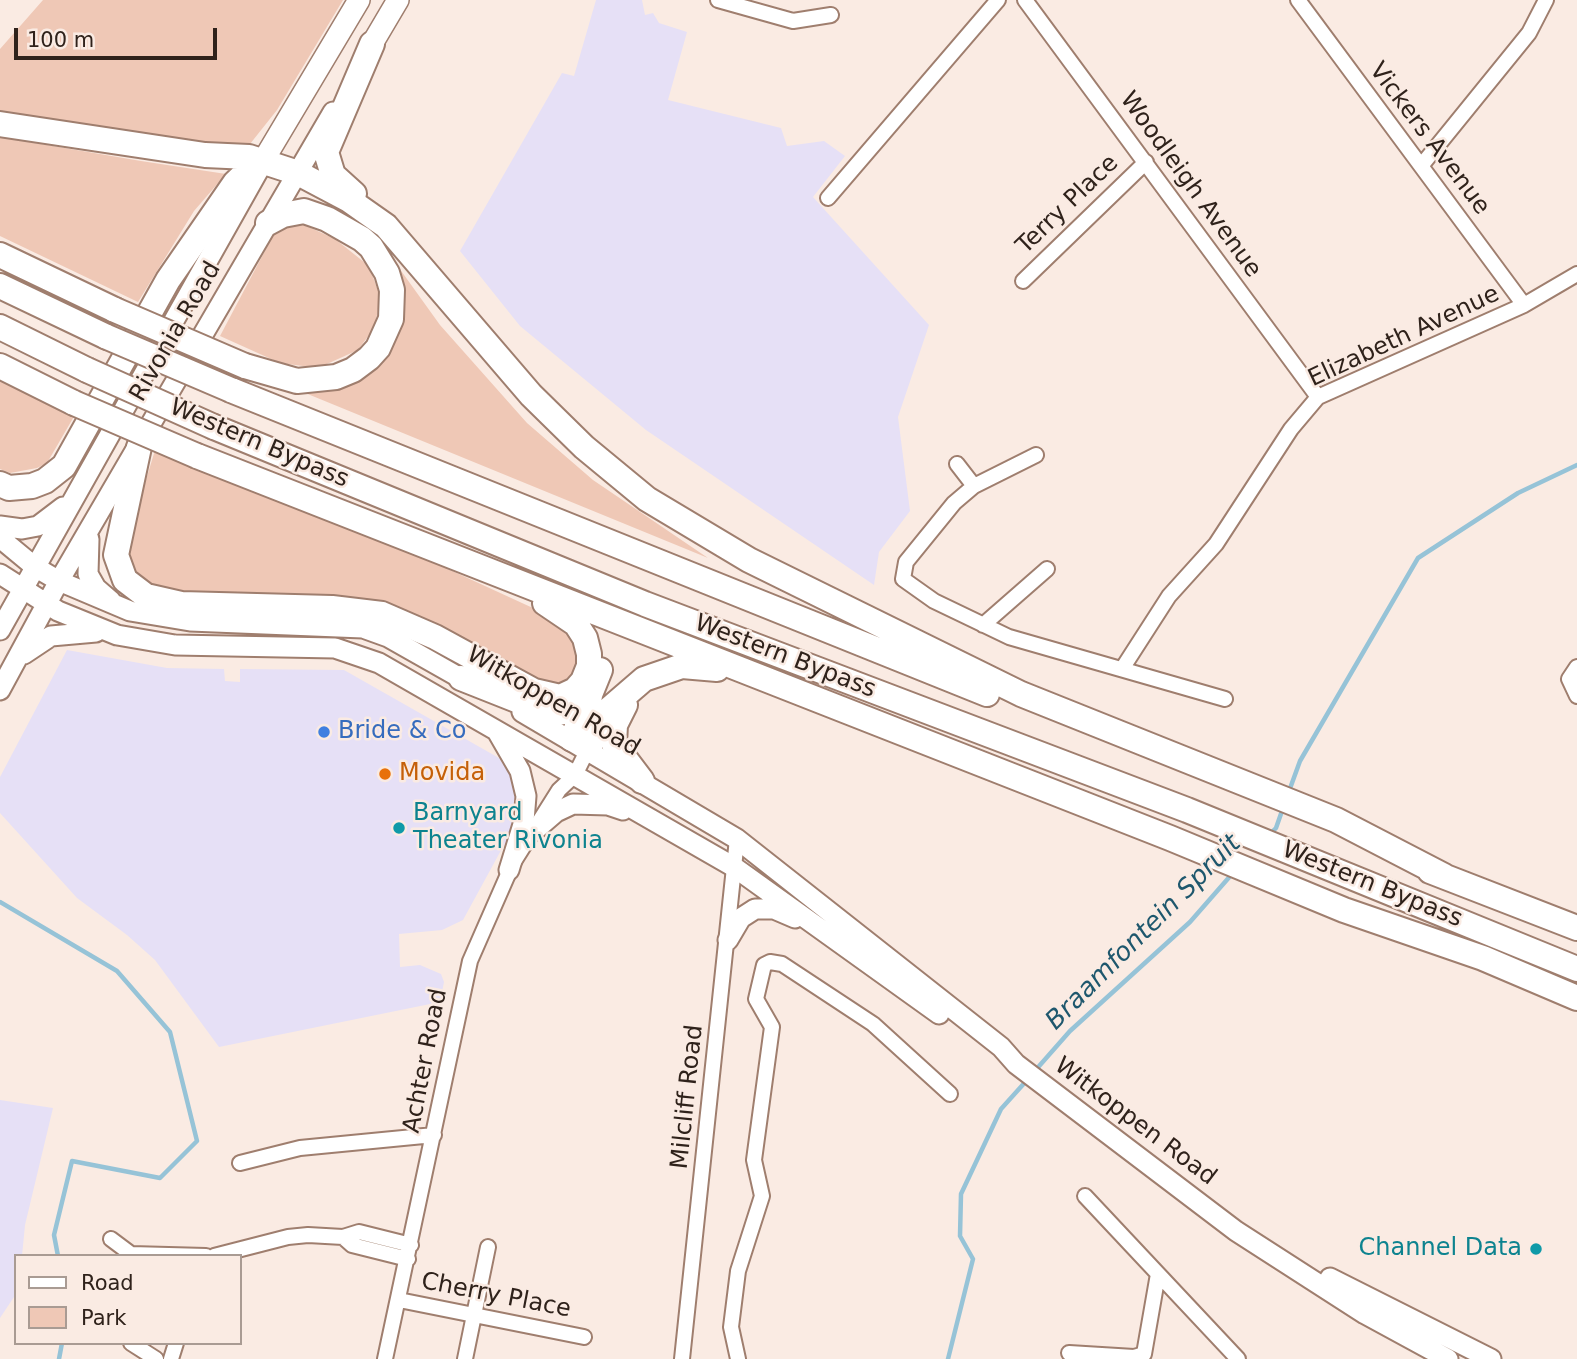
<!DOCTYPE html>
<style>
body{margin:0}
#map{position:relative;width:1577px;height:1359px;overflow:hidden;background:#faebe3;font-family:"DejaVu Sans",sans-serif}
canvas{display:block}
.legend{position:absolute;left:14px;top:1254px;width:228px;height:91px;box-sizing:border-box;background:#faebe3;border:2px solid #a99b93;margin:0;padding:9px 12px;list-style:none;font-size:21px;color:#2f221b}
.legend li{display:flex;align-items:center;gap:14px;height:35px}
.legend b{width:35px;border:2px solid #a99b93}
.scale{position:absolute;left:14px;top:28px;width:203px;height:32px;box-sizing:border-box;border:4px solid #2f221b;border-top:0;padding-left:9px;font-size:21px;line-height:24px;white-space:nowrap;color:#2f221b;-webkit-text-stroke:5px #faebe3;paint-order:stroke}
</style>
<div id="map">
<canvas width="1577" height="1359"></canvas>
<ul class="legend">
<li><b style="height:9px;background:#fff"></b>Road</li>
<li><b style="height:19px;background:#efc8b6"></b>Park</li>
</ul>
<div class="scale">100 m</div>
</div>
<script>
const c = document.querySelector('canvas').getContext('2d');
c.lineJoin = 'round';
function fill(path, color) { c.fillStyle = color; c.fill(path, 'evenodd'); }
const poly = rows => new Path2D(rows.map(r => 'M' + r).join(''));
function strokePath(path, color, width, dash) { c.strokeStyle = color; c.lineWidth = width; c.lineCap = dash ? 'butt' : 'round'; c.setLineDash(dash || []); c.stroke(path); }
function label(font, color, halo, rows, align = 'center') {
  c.font = font + ' "DejaVu Sans",sans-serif'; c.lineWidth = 5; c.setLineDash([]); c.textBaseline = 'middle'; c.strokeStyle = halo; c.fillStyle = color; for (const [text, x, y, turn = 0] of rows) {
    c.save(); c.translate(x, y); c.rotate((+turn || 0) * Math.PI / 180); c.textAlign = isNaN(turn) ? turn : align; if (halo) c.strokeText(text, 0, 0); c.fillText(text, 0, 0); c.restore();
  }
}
fill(poly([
 [596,0,642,0,645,15,653,13,659,23,687,32,668,100,781,128,787,146,824,141,845,156,813,197,929,325,898,417,910,511,879,552,874,585,646,430,520,326,460,251,562,73,574,76],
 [67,650,167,668,224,669,225,681,240,682,240,669,344,670,499,758,512,777,517,811,511,832,463,920,442,930,399,934,400,967,420,965,441,974,444,982,440,1002,219,1047,155,960,127,935,77,898,0,813,0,777],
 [0,1100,53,1108,25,1225,22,1256,16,1256,16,1294,0,1318]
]), '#e6e0f6');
fill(poly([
 [43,0,343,0,277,110,250,144,238,150,0,116,0,49],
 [0,137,141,161,226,174,194,211,138,302,0,236],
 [300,223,335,239,369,266,380,296,375,327,358,350,318,368,280,363,220,336,277,228],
 [394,261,440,325,527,423,593,480,708,558,293,388,359,378,399,281],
 [0,376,76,413,47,463,37,468,10,473,0,469],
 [156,447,337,518,559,620,577,648,576,671,559,685,547,684,448,629,380,601,351,597,168,591,151,585,139,576,131,562,128,548,130,532]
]), '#efc8b6');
strokePath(poly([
 [1288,794,1300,761,1418,558,1518,493,1577,465],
 [1270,834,1276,828,1283,808],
 [0,902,117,971,170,1032,197,1141,160,1178,72,1161,54,1235,58,1256],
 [1033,1073,1070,1031,1190,922,1232,874],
 [59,1359,62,1343],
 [948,1359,973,1259,960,1236,961,1194,1001,1109,1028,1079]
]), '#96c3d7', 4.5);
const minor = poly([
 [718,0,793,21,831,15],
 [1025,0,1318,397],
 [1298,0,1524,305],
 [1421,166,1529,33,1546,0],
 [828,198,998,0],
 [1023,281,1146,162],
 [1036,455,974,486,954,503,906,562,903,579,934,601,1009,637,1225,699],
 [957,464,974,486],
 [983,625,1047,569],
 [1577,667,1569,679,1577,696],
 [1122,669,1169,596,1216,544,1291,429,1318,397,1524,305,1577,274],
 [240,1163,300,1148,434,1135],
 [1085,1196,1238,1359],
 [343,1237,352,1245,408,1259],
 [111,1239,131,1254,206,1256],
 [214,1256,288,1237,308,1235,343,1237,359,1232,411,1245],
 [399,1300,584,1337],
 [131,1343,156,1359],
 [1069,1353,1134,1357,1144,1354,1158,1274],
 [171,1359,176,1343],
 [385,1359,470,961,513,863,559,790,575,775,588,749],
 [465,1359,488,1247],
 [682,1359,737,839],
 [738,1359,731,1327,738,1271,762,1196,754,1160,772,1027,756,999,764,965,770,962,782,964,873,1024,950,1094]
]);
const secondary = poly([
 [0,526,22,529,38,526,63,507],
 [0,538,35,567,59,581,130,611,190,621,363,628,388,637,471,684],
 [89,539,88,574,96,588,111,601],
 [0,574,58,611,117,635,175,645,335,648,379,663,734,867,939,1014],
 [0,630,262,164],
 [24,654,51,636,96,632],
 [0,690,59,581,333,112],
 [522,712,737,839,1001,1047,1016,1064,1236,1231,1365,1314,1448,1359],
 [498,733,520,771,526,796,524,821,509,870],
 [534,831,556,812,573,804,608,805,623,810],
 [728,940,741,918,755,909,774,909,795,918],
 [1330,1278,1491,1359]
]);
const primary = poly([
 [372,44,398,0],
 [263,161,359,0]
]);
const motorway = poly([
 [0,124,205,155,249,157,298,173,349,200,386,226,531,395,584,447,647,499,749,560,1021,694,1336,820,1444,876],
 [354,194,333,175,326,152,372,44],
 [0,255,115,310],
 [0,286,107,337],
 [0,327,87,370],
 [0,366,74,403],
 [245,366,297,381,336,377,353,370,369,358,378,348,391,319,392,290,387,273,371,247,362,239,327,219,304,211,283,215,268,223],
 [231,390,987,694],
 [214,427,645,604,1187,810,1577,969],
 [139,447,116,555,125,580,146,596,181,604,332,608,382,614,435,637,534,691,560,697,575,690,583,681,589,666,589,654,585,638,576,624,545,603],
 [197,456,1170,838,1344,910,1483,958,1577,998],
 [0,484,9,488,32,486,45,481,64,466,168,280,235,183,253,166,263,161],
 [461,678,552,714,577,710,590,696],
 [625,705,615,725,614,744,642,781],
 [572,739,600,670],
 [588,749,608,710,644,679,682,666,717,669],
 [1430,871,1577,928]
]);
strokePath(minor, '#9f7e6e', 18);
strokePath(secondary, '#9f7e6e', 23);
strokePath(primary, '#9f7e6e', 24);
strokePath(motorway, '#9f7e6e', 28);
strokePath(minor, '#fff', 14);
strokePath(secondary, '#fff', 19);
strokePath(primary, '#fff', 21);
strokePath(motorway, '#fff', 24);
const motorwayBridge = poly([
 [115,310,245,366],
 [107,337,231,390],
 [87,370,214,427],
 [74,403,197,456]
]);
strokePath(motorwayBridge, '#9f7e6e', 28, []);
strokePath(motorwayBridge, '#fff', 24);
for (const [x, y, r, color] of [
 [324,732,7,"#3f7fe0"],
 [385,774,7,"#e8710a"],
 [399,828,7,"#0f9aa8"],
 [1536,1249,7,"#0f9aa8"]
]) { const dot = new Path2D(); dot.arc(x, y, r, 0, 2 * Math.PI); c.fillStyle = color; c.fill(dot); strokePath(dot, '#faebe3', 2.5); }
label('24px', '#2f221b', '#faebe3', [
 ["Vickers Avenue",1429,139,53],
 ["Woodleigh Avenue",1190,185,54],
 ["Terry Place",1068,205,-44],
 ["Rivonia Road",176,332,-60],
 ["Elizabeth Avenue",1404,337,-25],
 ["Western Bypass",259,444,23],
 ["Western Bypass",785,657,21],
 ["Witkoppen Road",553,702,30],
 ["Western Bypass",1372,885,22],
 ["Achter Road",426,1061,-79],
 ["Milcliff Road",688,1097,-84],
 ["Witkoppen Road",1135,1122,37],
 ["Cherry Place",496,1296,11]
]);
label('24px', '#366cbe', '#faebe3', [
 ["Bride & Co",338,732]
], 'left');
label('24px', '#c56008', '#faebe3', [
 ["Movida",399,774]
], 'left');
label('24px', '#0d838f', '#faebe3', [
 ["Barnyard",413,814],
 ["Theater Rivonia",413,842],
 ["Channel Data",1522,1249,"right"]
], 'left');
label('italic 26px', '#1e576d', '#faebe3', [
 ["Braamfontein Spruit",1144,933,-45]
]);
</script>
